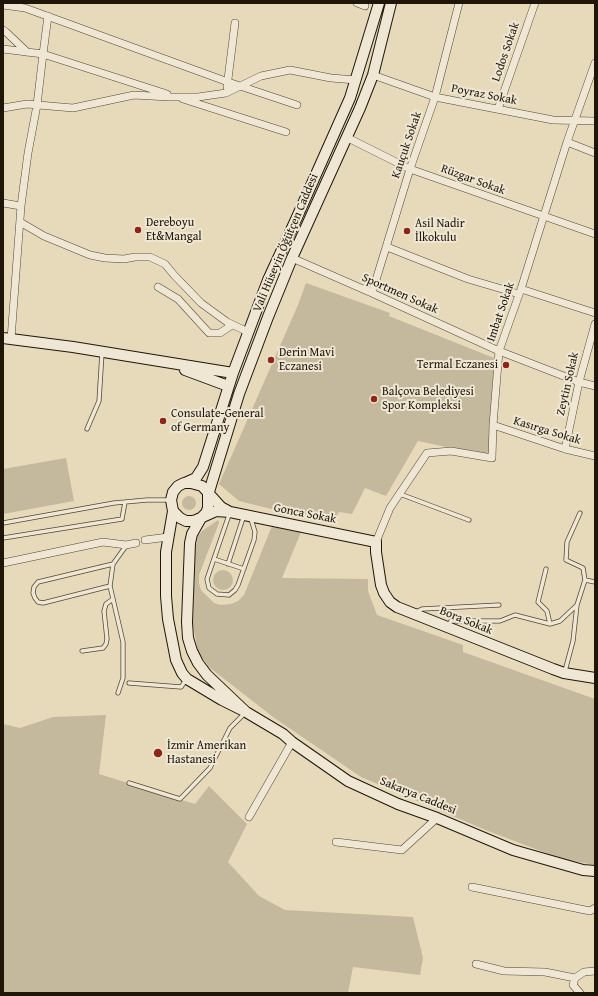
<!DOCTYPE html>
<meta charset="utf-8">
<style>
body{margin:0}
#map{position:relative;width:598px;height:996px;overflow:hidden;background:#e6dabb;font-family:"Gentium Book Plus",serif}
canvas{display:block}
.frame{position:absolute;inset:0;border:4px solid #1f1609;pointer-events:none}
</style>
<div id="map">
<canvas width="598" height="996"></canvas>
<div class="frame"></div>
</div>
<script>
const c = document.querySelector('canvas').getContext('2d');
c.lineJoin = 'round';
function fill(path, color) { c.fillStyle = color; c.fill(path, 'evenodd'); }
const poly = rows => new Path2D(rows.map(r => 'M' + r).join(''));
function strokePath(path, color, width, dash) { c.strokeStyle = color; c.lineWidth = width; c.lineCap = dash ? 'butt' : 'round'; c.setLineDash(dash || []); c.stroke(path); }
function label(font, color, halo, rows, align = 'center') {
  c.font = font + ' "Gentium Book Plus",serif'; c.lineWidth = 4; c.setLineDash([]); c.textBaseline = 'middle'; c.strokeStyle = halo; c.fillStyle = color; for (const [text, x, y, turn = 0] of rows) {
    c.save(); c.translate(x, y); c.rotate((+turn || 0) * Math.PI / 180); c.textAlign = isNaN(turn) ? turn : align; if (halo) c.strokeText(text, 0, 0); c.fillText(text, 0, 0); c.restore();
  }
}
fill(poly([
 [306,283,390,313,389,316,494,358,489,456,418,441,386,496,365,488,352,514,339,512,332,524,239,501,219,484,298,305],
 [66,458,74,501,3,514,3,469],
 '182 503a7 7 0 1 1 14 0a7 7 0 1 1-14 0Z',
 [218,520,219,523,199,575,199,583,201,590,214,603,221,605,231,604,238,601,244,595,272,526,301,532,282,578,368,579,368,591,377,615,463,645,463,652,595,699,595,865,562,859,488,831,361,777,273,717,209,667,198,652,193,625,195,551,198,536,202,531],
 '213 580a10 10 0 1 1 20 0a10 10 0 1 1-20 0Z',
 [106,715,99,774,195,804,209,786,247,824,228,862,259,896,285,910,413,917,423,958,420,975,353,967,348,993,3,993,3,724,20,728,53,717]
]), '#c4b99d');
const lane = poly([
 [87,429,99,401,102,353],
 [400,494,469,520],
 [230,512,207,579,209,588,217,594,229,595,235,590,238,585,254,540,255,532,251,519],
 [3,523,114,503,147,500,170,500],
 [3,538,122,519,125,502],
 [214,559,244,569],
 [228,564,244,515],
 [546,569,538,602,547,611,550,624],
 [585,580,595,582],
 [110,586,43,603,38,602,35,598,33,593,34,587,38,582,113,564],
 [416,612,422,609,499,605],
 [448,625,451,621,500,621,515,615,550,624,560,621,577,605],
 [82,651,103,648,106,644,107,639,104,611,106,604,113,599],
 [565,671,573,641,577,605,585,580,583,568,566,560,567,542,580,513],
 [129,683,181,687,186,680],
 [118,693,123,678,123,642,110,586,113,564,126,546],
 [129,783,180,799,210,768,230,728,246,712]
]);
const street = poly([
 [357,3,365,6],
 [3,5,25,8,228,82,297,105],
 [48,16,43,54,167,94],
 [3,30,6,32,27,52],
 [3,49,43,54,37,105,28,153,21,206,11,339],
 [373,75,435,97,553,120,595,121],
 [227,87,235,23],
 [183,99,286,132],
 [3,108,27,104,73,108,134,95,169,97,198,97,226,93,261,76,290,70,331,78,356,80],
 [498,109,535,3],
 [346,137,410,169,595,234],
 [567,142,595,153],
 [3,203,21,206],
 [20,222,44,236,90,255,105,258,124,259,135,257,150,257,165,264,174,275,201,303,227,322,248,332],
 [387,247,468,279,519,294],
 [292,258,372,293,499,351,579,382,595,386],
 [158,287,178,299,209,333,220,333,232,325],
 [521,289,595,313],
 [372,293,410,169,435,97,459,3],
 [493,425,565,449,595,456],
 [565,449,579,382,595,324],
 [145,540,168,537],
 [376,542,390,508,427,453,451,451,492,458,493,425,499,351,521,289,567,142,595,63],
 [3,563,103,542,126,545,136,543],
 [249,817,292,742],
 [336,842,402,850,437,818],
 [472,887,590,911,595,908],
 [476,964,504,971,545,972,575,978],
 [580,993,573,985,575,978,584,972,595,971]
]);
const secondary = poly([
 [3,338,73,347,233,373],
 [185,370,228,386],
 [185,483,196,478,203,467,233,373,268,280,297,217,350,98,379,3],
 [173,511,166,552,166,596,168,619,176,660,182,673,187,679,222,700,246,712,283,734,292,742,348,781,398,804,437,818,513,850,583,870,595,871],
 [230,512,221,507,202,486,191,483,184,483,178,486,173,492,171,500,173,511,180,518,186,521,192,521,196,520,216,511,230,512,376,542,376,552,381,585,384,593,390,602,397,607,553,669,564,673,595,678],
 [246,712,207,675,198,663,192,651,188,638,187,622,190,543,192,534,201,518,206,513,208,508,208,495,239,394,268,317,292,258,360,108,373,75,391,3]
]);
strokePath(lane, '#514736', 5);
strokePath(street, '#514736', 8);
strokePath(secondary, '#1f1609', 12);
strokePath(lane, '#efe7d3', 3.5);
strokePath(street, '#efe7d3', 7);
strokePath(secondary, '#efe7d3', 10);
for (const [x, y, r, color] of [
 [138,230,4,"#8f2418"],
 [407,231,4,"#8f2418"],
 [271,360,4,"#8f2418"],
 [506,365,4,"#8f2418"],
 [374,399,4,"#8f2418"],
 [163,421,4,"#8f2418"],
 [158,753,5,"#8f2418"]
]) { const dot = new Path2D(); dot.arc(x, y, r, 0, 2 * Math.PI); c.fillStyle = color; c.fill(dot); strokePath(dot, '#efe7d3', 1.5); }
label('12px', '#1f1609', '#efe7d3', [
 ["Lodos Sokak",506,52,-71],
 ["Poyraz Sokak",484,95,11],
 ["Kauçuk Sokak",407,145,-71],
 ["Rüzgar Sokak",473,180,20],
 ["Vali Hüseyin Öğütçen Caddesi",286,243,-67],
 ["Sportmen Sokak",400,294,24],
 ["Imbat Sokak",501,312,-71],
 ["Zeytin Sokak",568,384,-77],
 ["Kasırga Sokak",547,431,17],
 ["Gonca Sokak",305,514,11],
 ["Bora Sokak",466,621,22],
 ["Sakarya Caddesi",418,796,22]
]);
label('12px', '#1f1609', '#efe7d3', [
 ["Dereboyu",146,223],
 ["Et&Mangal",146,237],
 ["Asil Nadir",415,224],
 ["İlkokulu",415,238],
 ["Derin Mavi",279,353],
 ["Eczanesi",279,367],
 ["Termal Eczanesi",498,365,"right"],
 ["Balçova Belediyesi",382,392],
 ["Spor Kompleksi",382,406],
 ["Consulate-General",171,414],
 ["of Germany",171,428],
 ["İzmir Amerikan",167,746],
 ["Hastanesi",167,760]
], 'left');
</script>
